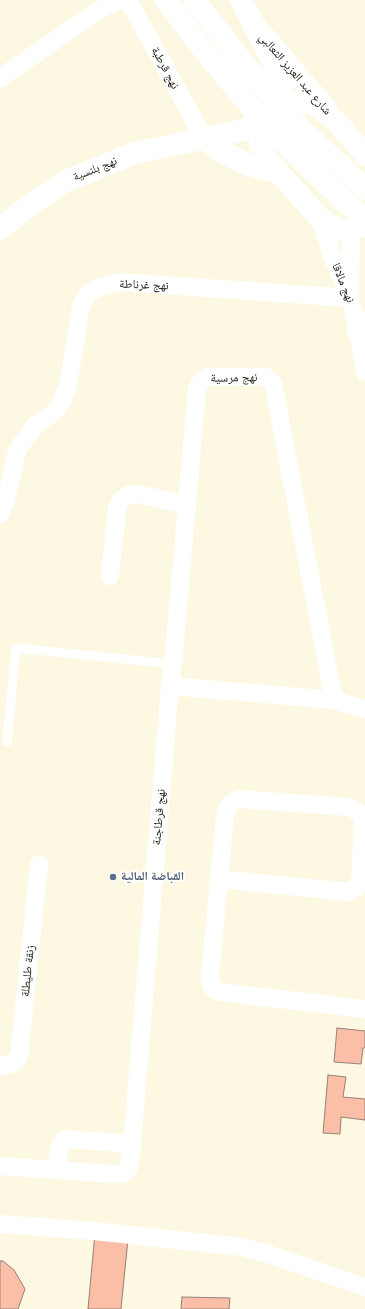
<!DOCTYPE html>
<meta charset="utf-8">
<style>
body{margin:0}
canvas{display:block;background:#fdf8e1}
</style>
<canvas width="365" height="1309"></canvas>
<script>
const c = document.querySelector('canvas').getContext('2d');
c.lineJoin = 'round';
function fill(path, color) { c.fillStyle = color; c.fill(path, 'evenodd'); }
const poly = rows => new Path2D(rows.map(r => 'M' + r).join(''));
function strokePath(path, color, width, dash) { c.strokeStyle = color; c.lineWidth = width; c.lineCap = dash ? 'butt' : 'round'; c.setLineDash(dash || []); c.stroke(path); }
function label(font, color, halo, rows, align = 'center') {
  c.font = font + ' "Noto Sans","Noto Naskh Arabic",sans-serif'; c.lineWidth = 3.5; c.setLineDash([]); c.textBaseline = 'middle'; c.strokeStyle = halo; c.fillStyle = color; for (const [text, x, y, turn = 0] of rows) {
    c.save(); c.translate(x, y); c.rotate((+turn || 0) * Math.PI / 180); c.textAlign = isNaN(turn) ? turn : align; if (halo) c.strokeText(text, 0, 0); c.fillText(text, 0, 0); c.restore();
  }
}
const building = poly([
 [337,1028,365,1031,365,1048,363,1048,361,1064,334,1062,337,1028],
 [328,1075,346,1077,343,1097,365,1099,365,1120,341,1117,340,1134,323,1133,328,1075],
 [95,1233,128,1239,121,1309,88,1309,95,1233],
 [0,1261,3,1261,14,1270,25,1289,18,1309,0,1309,0,1261],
 [182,1297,230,1298,229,1309,181,1309,182,1297]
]);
fill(building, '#fbbea6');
strokePath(building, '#968178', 1);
strokePath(poly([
 [7,742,16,648,173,664]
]), '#fff', 9);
strokePath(poly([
 [124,0,128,1,131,5,204,138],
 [0,78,92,15,108,5,117,1,123,0],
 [321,219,332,256,350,298,358,332,365,372],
 [350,293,351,230],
 [0,514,6,501,17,450,35,426,53,413,60,405,68,386,81,306,87,294,100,287,121,282,350,298],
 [110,576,117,509,120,501,128,495,138,494,187,505],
 [170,686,334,700,365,709],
 [219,879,350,892,356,888,360,882,363,821,362,815,350,807,238,799,231,803,228,807,225,815,219,879,210,976,211,984,213,989,220,992,365,1009],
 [0,1066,11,1064,16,1061,19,1056,39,864],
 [0,1166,113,1174,122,1174,126,1172,129,1167,132,1144,170,686,173,664,197,389,202,380,207,377,267,377,273,383,334,700],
 [57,1170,59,1147,65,1139,132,1144],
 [0,1224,94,1231,242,1247,265,1253,365,1287]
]), '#fff', 18);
strokePath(poly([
 [166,0,195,39,266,125,339,196,365,219],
 [194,0,241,60,295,123,365,189],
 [241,0,280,76,281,87,279,97,273,111],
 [254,25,327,110],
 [204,138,217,149,246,164,262,169,278,172],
 [365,155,337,122,317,106,308,103,299,102,290,103,273,111,267,118,262,127,260,136,260,145,265,157,278,172,321,219,330,225,341,229,351,230,365,225],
 [0,229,26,208,66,181,135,153,244,130,267,118],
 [358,332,365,322]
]), '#fff', 22);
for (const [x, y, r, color] of [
 [113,877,4,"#5c6f8a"]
]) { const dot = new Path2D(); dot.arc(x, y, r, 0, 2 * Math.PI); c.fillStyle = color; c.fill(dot); strokePath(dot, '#fff', 1.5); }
label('12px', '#18160e', '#fff', [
 ["نهج قرطبة",165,68,62],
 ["شارع عبد العزيز الثعالبي",295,74,49],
 ["نهج بلنسية",95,169,-22],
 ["نهج مالاقا",343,283,68],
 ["نهج غرناطة",144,285,2],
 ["نهج مرسية",234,378,-1],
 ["نهج قرطاجنة",159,817,-85],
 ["زنقة طليطلة",28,971,-84]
]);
label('bold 12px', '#4e5e75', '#fff', [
 ["القباضة المالية",121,877]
], 'left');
</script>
